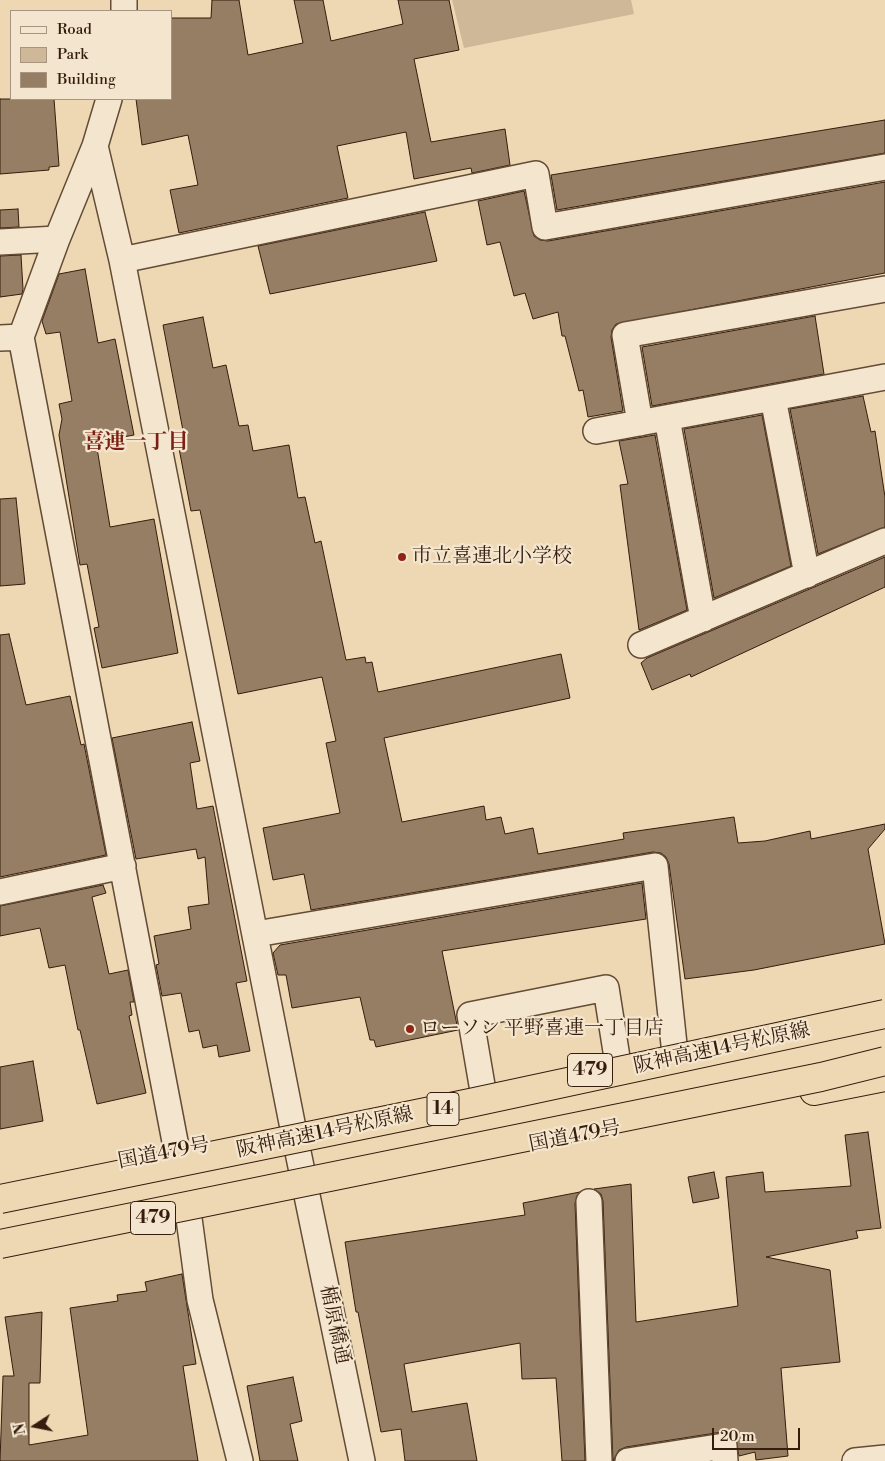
<!DOCTYPE html>
<meta charset="utf-8">
<style>
body{margin:0}
#map{position:relative;width:885px;height:1461px;overflow:hidden;background:#eed8b3;font-family:"Libre Bodoni",serif}
canvas{display:block}
.legend{position:absolute;left:10px;top:10px;width:162px;height:90px;box-sizing:border-box;background:#f4e6ce;border:1px solid #a89581;margin:0;padding:6px 9px;list-style:none;font-size:15px;color:#351c0d}
.legend li{display:flex;align-items:center;gap:10px;height:25px}
.legend b{width:25px;border:1px solid #a89581}
.north{position:absolute;left:10px;top:1401px;width:50px;height:50px;-webkit-text-stroke:4px #f4e6ce;paint-order:stroke;rotate:259deg;font-size:14px;font-weight:700;line-height:20px;text-align:center;color:#351c0d}
.north::after{content:'';display:block;margin:auto;width:18px;height:22px;background:#351c0d;clip-path:polygon(50% 0,100% 100%,50% 72%,0 100%)}
.scale{position:absolute;left:712px;top:1428px;width:88px;height:22px;box-sizing:border-box;border:2px solid #351c0d;border-top:0;padding-left:6px;font-size:15px;line-height:18px;white-space:nowrap;color:#351c0d;-webkit-text-stroke:4px #f4e6ce;paint-order:stroke}
</style>
<div id="map">
<canvas width="885" height="1461"></canvas>
<ul class="legend">
<li><b style="height:6px;background:#f4e6ce"></b>Road</li>
<li><b style="height:14px;background:#cfb897"></b>Park</li>
<li><b style="height:14px;background:#957e63"></b>Building</li>
</ul>
<div class="north">N</div>
<div class="scale">20 m</div>
</div>
<script>
const c = document.querySelector('canvas').getContext('2d');
c.lineJoin = 'round';
function fill(path, color) { c.fillStyle = color; c.fill(path, 'evenodd'); }
const poly = rows => new Path2D(rows.map(r => 'M' + r).join(''));
function strokePath(path, color, width, dash) { c.strokeStyle = color; c.lineWidth = width; c.lineCap = dash ? 'butt' : 'round'; c.setLineDash(dash || []); c.stroke(path); }
function label(font, color, halo, rows, align = 'center') {
  c.font = font + ' "Libre Bodoni","Noto Serif JP",serif'; c.lineWidth = 4.5; c.setLineDash([]); c.textBaseline = 'middle'; c.strokeStyle = halo; c.fillStyle = color; for (const [text, x, y, turn = 0] of rows) {
    c.save(); c.translate(x, y); c.rotate((+turn || 0) * Math.PI / 180); c.textAlign = isNaN(turn) ? turn : align; if (halo) c.strokeText(text, 0, 0); c.fillText(text, 0, 0); c.restore();
  }
}
fill(poly([
 [452,0,631,0,634,14,464,48]
]), '#cfb897');
const building = poly([
 [212,0,239,0,248,55,303,43,294,0,323,0,331,41,403,24,398,0,449,0,459,50,414,59,431,142,505,129,510,165,472,173,471,168,414,179,406,132,337,146,348,198,179,233,170,190,198,185,188,135,142,145,136,99,171,99,171,18,211,18,212,0],
 [0,99,54,99,59,166,49,167,49,170,0,174,0,99],
 [885,120,885,153,557,210,551,175,885,120],
 [885,182,885,273,616,324,612,330,611,337,623,411,588,417,583,390,579,391,565,336,562,336,558,312,533,319,525,293,514,296,500,242,487,245,478,201,524,191,534,236,540,240,548,241,885,182],
 [18,209,19,227,0,228,0,210,18,209],
 [425,212,437,261,270,294,258,246,425,212],
 [21,255,23,289,22,294,0,297,0,256,21,255],
 [85,269,98,343,115,339,134,435,96,442,110,527,154,519,178,653,102,668,94,628,99,627,87,564,80,565,59,435,62,419,59,404,72,401,60,332,46,334,42,321,59,274,85,269],
 [815,316,824,374,652,406,642,347,815,316],
 [203,317,213,368,226,365,239,426,248,425,253,451,289,445,298,498,305,497,315,543,321,541,346,660,365,657,366,663,372,662,378,692,561,654,570,698,384,738,402,822,484,806,486,820,501,817,505,834,533,828,538,854,624,839,623,833,734,817,738,843,765,841,810,831,811,839,885,824,885,829,868,849,885,944,754,970,685,979,669,864,666,857,661,853,653,852,311,910,304,874,273,880,263,828,340,813,326,743,336,741,322,677,238,694,200,510,191,511,177,438,184,436,163,325,203,317],
 [863,396,871,432,875,431,885,497,885,527,818,554,790,409,863,396],
 [762,415,791,566,714,598,684,429,762,415],
 [655,435,687,610,639,630,620,485,628,484,619,441,655,435],
 [16,498,25,584,0,586,0,499,16,498],
 [885,557,885,587,691,677,690,674,652,690,641,663,647,658,885,557],
 [9,634,26,705,70,696,81,745,84,744,106,855,0,877,0,635,9,634],
 [192,722,200,761,190,763,197,809,213,806,247,981,236,983,250,1051,219,1057,217,1045,203,1048,199,1030,189,1032,181,993,162,996,156,965,159,964,154,936,191,929,188,907,209,904,205,857,198,859,196,849,136,859,112,738,192,722],
 [642,883,646,919,442,951,458,1030,376,1047,374,1040,370,1040,360,997,292,1008,286,975,278,975,273,953,280,945,642,883],
 [103,885,106,893,92,897,109,974,128,970,134,1002,130,1002,132,1015,129,1016,146,1093,97,1104,80,1030,78,1030,65,965,49,968,40,928,0,936,0,906,103,885],
 [33,1061,43,1121,0,1129,0,1067,33,1061],
 [868,1132,881,1228,856,1231,858,1238,766,1257,830,1270,840,1362,781,1368,788,1456,756,1460,755,1452,739,1456,735,1437,729,1433,722,1432,626,1447,619,1450,613,1461,603,1201,601,1194,594,1189,631,1184,636,1322,738,1306,726,1177,763,1172,765,1192,851,1186,845,1135,868,1132],
 [714,1172,719,1198,693,1203,688,1177,714,1172],
 [580,1192,575,1203,585,1461,562,1461,556,1378,522,1379,520,1343,404,1364,412,1412,467,1403,477,1461,405,1461,401,1429,381,1432,358,1312,356,1312,345,1242,525,1215,523,1203,580,1192],
 [182,1274,196,1364,183,1366,198,1461,0,1461,3,1376,14,1376,5,1317,42,1312,40,1383,29,1383,29,1445,88,1435,70,1308,118,1301,117,1295,147,1291,145,1282,182,1274],
 [293,1377,302,1421,290,1424,298,1461,260,1461,247,1386,293,1377]
]);
fill(building, '#957e63');
strokePath(building, '#351c0d', 1);
const minor = poly([
 [124,11,124,0],
 [109,99,95,146,57,239,21,337,177,1152],
 [95,146,122,260,293,1128,362,1461],
 [0,242,57,239],
 [122,260,536,174,545,227,885,167],
 [0,338,21,337],
 [773,398,807,575],
 [667,418,703,619],
 [640,423,625,335,885,289],
 [596,431,885,377],
 [641,645,885,541],
 [0,892,123,866],
 [256,934,655,866,675,1054],
 [483,1091,470,1015,606,988,618,1064],
 [589,1202,599,1461],
 [188,1211,200,1300,240,1461],
 [628,1461,724,1446,725,1461],
 [855,1461,885,1458]
]);
const trunk = poly([
 [814,1091,885,1077]
]);
strokePath(minor, '#634b36', 28);
strokePath(trunk, '#351c0d', 30);
strokePath(minor, '#f4e6ce', 25);
strokePath(trunk, '#eed8b3', 28);
const motorwayBridge = poly([
 [0,1199,470,1103,885,1014],
 [0,1244,821,1077,885,1061]
]);
strokePath(motorwayBridge, '#351c0d', 30, []);
strokePath(motorwayBridge, '#eed8b3', 28);
for (const [x, y, r, color] of [
 [402,557,5,"#8f2418"],
 [410,1029,5,"#8f2418"]
]) { const dot = new Path2D(); dot.arc(x, y, r, 0, 2 * Math.PI); c.fillStyle = color; c.fill(dot); strokePath(dot, '#f4e6ce', 2); }
for (const [x, y, w] of [
 [590,1070,45],
 [443,1109,32],
 [153,1218,45]
]) { const box = new Path2D(); box.roundRect(x - w / 2, y - 16.5, w, 33, 4); c.fillStyle = '#f4e6ce'; c.fill(box); strokePath(box, '#351c0d', 1); }
label('bold 19px', '#351c0d', null, [
 ["479",590,1070],
 ["14",443,1109],
 ["479",153,1218]
]);
label('20px', '#351c0d', '#f4e6ce', [
 ["市立喜連北小学校",412,557],
 ["ローソン 平野喜連一丁目店",420,1029]
], 'left');
label('20px', '#351c0d', '#f4e6ce', [
 ["阪神高速14号松原線",722,1049,-12],
 ["阪神高速14号松原線",325,1133,-12],
 ["国道479号",575,1137,-11],
 ["国道479号",164,1154,-11],
 ["楯原橋通",334,1325,78]
]);
label('bold 21px', '#7a1f14', '#f4e6ce', [
 ["喜連一丁目",136,443]
]);
</script>
